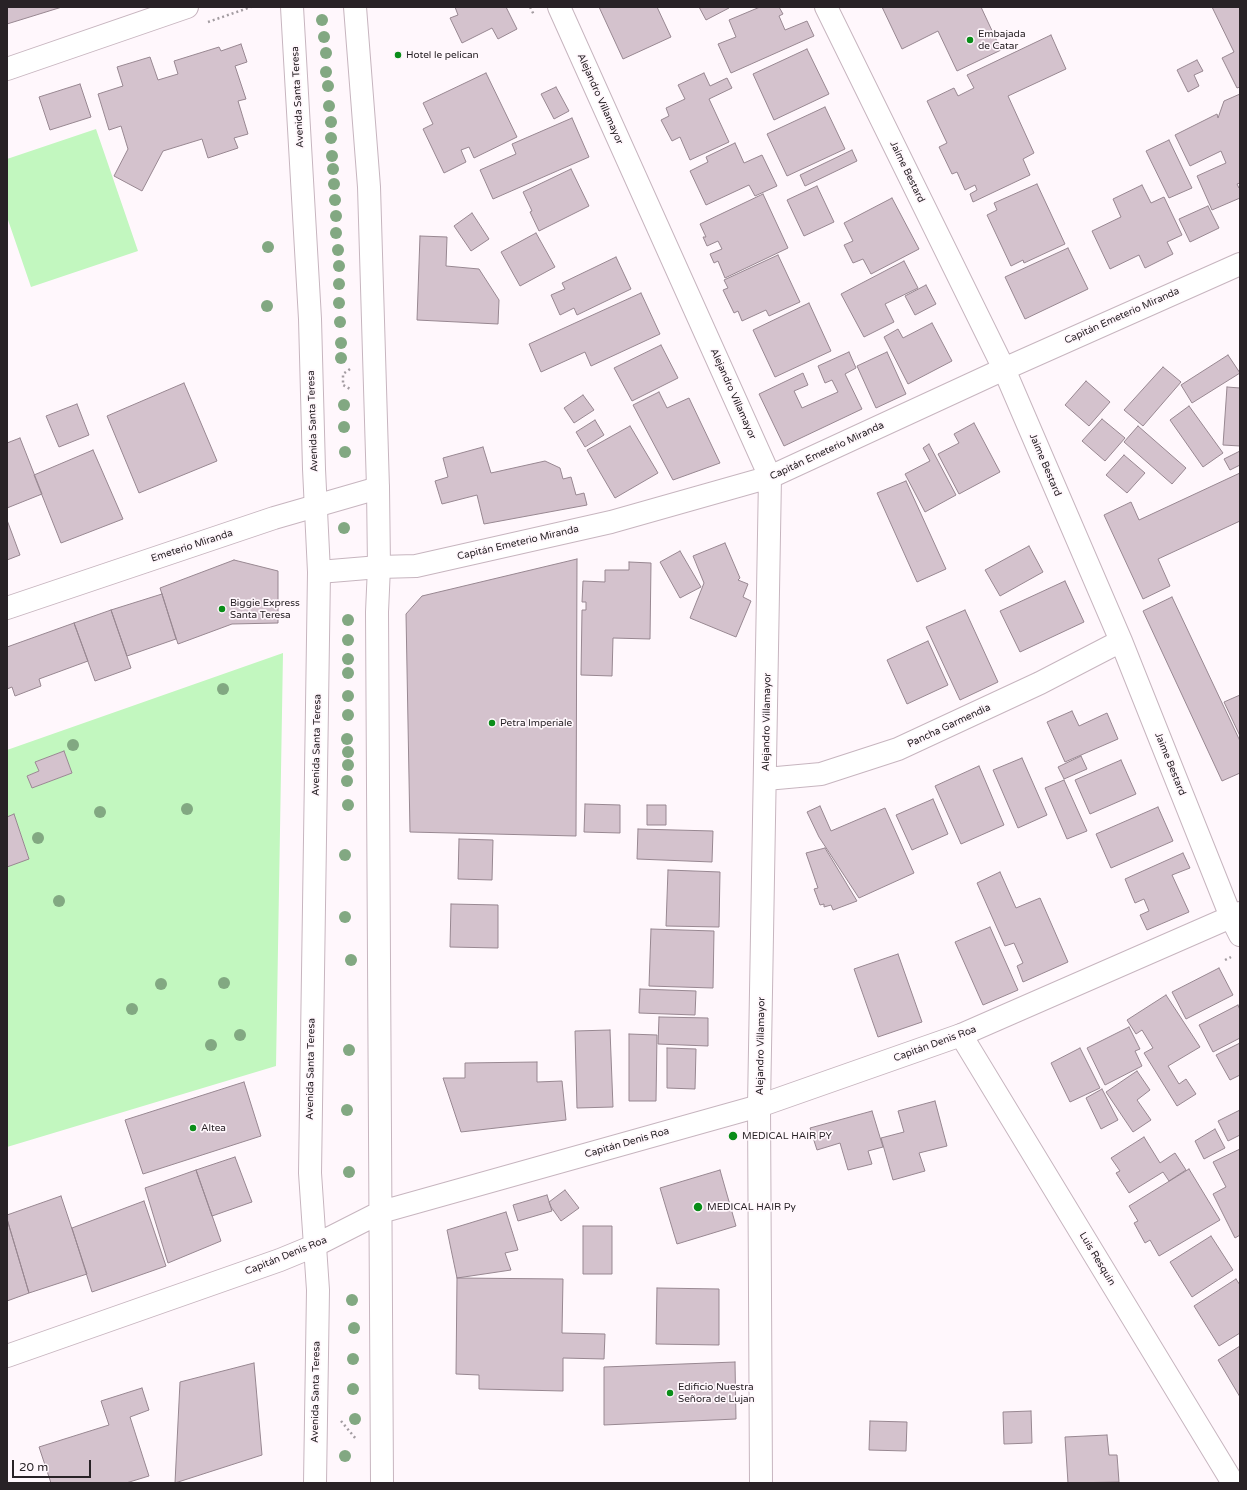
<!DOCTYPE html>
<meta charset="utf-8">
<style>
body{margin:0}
#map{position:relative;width:1247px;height:1490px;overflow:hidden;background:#fff7fc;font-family:"Varela Round",sans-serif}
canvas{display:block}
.frame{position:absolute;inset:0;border:8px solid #282226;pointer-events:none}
.scale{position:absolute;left:12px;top:1460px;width:79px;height:18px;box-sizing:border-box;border:2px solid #282226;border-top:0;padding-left:5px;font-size:12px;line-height:14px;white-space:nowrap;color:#282226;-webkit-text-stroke:3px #fff7fc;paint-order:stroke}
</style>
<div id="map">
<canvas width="1247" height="1490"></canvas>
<div class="frame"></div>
<div class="scale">20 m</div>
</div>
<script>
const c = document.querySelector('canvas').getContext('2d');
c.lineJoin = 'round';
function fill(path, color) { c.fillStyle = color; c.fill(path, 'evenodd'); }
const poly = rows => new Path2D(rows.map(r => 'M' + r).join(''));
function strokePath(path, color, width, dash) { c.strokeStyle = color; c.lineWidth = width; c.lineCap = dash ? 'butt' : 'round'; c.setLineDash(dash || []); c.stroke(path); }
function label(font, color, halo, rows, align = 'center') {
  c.font = font + ' "Varela Round",sans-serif'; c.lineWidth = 3.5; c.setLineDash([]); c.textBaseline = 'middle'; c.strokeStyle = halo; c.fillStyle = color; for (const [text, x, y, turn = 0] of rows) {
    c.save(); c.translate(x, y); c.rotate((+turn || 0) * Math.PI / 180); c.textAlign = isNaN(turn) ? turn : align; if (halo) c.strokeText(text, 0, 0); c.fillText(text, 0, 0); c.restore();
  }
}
fill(poly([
 [96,129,138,251,31,287,7,217,7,159],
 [283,653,276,1066,7,1147,7,867,29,858,14,815,7,817,7,750],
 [64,751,72,773,32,788,27,776,39,771,35,762]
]), '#c2f7bf');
const building = poly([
 [7,7,62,7,7,24,7,7],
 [455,7,506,7,517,29,498,39,492,28,462,43,450,18,458,15,455,7],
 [599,7,657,7,671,37,623,59,599,7],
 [699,7,729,7,729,8,706,20,699,7],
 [760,7,779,7,783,14,779,16,785,30,807,21,814,36,731,73,718,44,736,37,729,20,760,7],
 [882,7,981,7,1001,50,957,71,938,31,902,49,882,7],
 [1212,7,1240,7,1240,87,1237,88,1222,58,1234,52,1212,7],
 [1051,35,1066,69,1008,96,1034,153,1023,159,1030,175,973,202,970,194,977,190,975,185,965,190,957,172,952,174,939,147,947,143,927,101,954,88,958,96,974,88,967,75,1051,35],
 [241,44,247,62,235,66,246,99,238,101,248,134,234,138,238,148,208,158,202,139,163,151,142,191,114,176,128,149,121,126,109,130,98,94,123,86,117,67,150,57,158,80,178,74,174,61,219,47,221,51,241,44],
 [807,49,829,94,774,120,753,74,807,49],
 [1197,60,1203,71,1194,75,1199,86,1188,92,1177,70,1197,60],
 [486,73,517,137,474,158,469,147,461,150,466,162,444,173,423,129,433,124,423,103,486,73],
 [704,73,710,86,727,78,732,88,709,99,729,142,690,160,680,137,672,141,661,120,669,116,666,108,685,99,678,85,704,73],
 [80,84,91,117,50,130,39,97,80,84],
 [556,87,569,111,554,119,541,94,556,87],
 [1240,94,1240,183,1237,184,1239,188,1240,185,1240,198,1212,210,1197,176,1226,163,1221,151,1190,166,1175,135,1217,114,1218,118,1224,101,1240,94],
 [825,107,845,149,787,176,767,134,825,107],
 [572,118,589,157,493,199,480,170,516,154,512,144,572,118],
 [1169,140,1192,188,1169,198,1146,151,1169,140],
 [735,143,744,163,762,155,777,186,755,196,749,185,706,205,690,171,708,162,706,157,735,143],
 [852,150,857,161,805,186,800,175,852,150],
 [571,169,589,206,539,231,530,212,532,211,523,192,571,169],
 [1037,184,1065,244,1024,263,1023,260,1011,266,987,215,997,210,994,203,1037,184],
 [1142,185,1151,203,1164,197,1182,235,1167,242,1173,254,1145,268,1139,255,1110,269,1092,231,1121,217,1113,199,1142,185],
 [817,186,834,222,804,236,787,200,817,186],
 [763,194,788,248,725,278,718,261,714,263,710,254,722,249,718,241,707,246,703,237,706,237,700,224,763,194],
 [892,198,919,249,871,274,863,259,853,263,844,245,853,241,844,223,892,198],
 [1208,206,1219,228,1190,242,1179,219,1208,206],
 [472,213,489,239,471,251,454,226,472,213],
 [536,233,555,267,520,286,501,252,536,233],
 [420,236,447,237,446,266,479,269,499,300,498,324,417,320,420,236],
 [1068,248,1088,289,1025,319,1005,277,1068,248],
 [778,255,800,302,769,316,766,310,742,321,738,311,734,313,723,290,728,288,724,280,778,255],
 [616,257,631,289,577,315,574,308,560,315,551,295,565,289,562,283,616,257],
 [904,261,918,288,885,304,894,322,864,337,841,294,904,261],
 [926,285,936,304,915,315,905,296,926,285],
 [641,293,660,334,591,366,585,352,541,372,529,344,641,293],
 [809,303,831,351,775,377,753,330,809,303],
 [932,323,952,361,908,384,884,337,898,329,903,338,932,323],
 [661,345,678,378,632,401,614,368,661,345],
 [849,352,856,368,845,374,862,409,784,446,759,394,803,373,808,385,794,391,802,408,838,392,832,380,825,383,818,366,849,352],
 [887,352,906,394,876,408,857,366,887,352],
 [1228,355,1240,373,1192,403,1181,385,1228,355],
 [1163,367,1181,382,1143,426,1124,410,1163,367],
 [1086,381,1110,402,1089,426,1065,405,1086,381],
 [184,383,217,461,139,493,107,416,184,383],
 [1227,387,1240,388,1240,446,1223,445,1227,387],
 [659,392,667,408,689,398,720,463,673,480,633,405,659,392],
 [583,395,594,410,574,423,564,408,583,395],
 [77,404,89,435,59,447,46,416,77,404],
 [1189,406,1223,453,1203,467,1170,420,1189,406],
 [1102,419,1125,438,1105,461,1082,441,1102,419],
 [595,420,604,435,585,447,576,432,595,420],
 [974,423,1000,472,959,494,938,454,959,443,954,434,974,423],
 [630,426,658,473,615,498,587,450,630,426],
 [1138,426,1186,468,1172,484,1124,442,1138,426],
 [20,438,42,494,7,508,7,443,20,438],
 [929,444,956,495,925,512,905,474,930,461,923,448,929,444],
 [483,447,491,473,545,461,560,468,563,479,571,477,576,495,584,493,587,505,484,524,477,495,442,504,435,481,448,477,443,458,483,447],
 [93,450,123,519,61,543,34,475,93,450],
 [1240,451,1240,465,1230,470,1224,459,1240,451],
 [1124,455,1145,473,1127,493,1106,475,1124,455],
 [1240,473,1240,521,1158,559,1170,586,1143,599,1104,515,1131,502,1139,520,1240,473],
 [906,481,946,569,917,582,877,493,906,481],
 [7,520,20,555,7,560,7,520],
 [725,543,740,578,738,580,748,584,743,597,751,601,736,637,690,618,704,583,693,556,725,543],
 [1029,546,1043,572,1000,596,985,570,1029,546],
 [680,551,701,587,680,598,660,562,680,551],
 [577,559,576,836,410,832,406,614,422,596,577,559],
 [234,560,278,571,278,623,232,624,178,644,160,588,234,560],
 [629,562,651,563,650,639,613,638,612,676,581,675,582,610,586,610,586,602,582,602,583,581,605,582,605,570,629,570,629,562],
 [1065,581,1084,622,1020,652,1000,611,1065,581],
 [162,594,176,639,127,656,111,610,162,594],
 [1172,597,1240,741,1240,773,1222,781,1143,611,1172,597],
 [111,610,131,668,95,681,74,623,111,610],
 [965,610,998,682,960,700,926,627,965,610],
 [74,623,88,661,39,679,41,686,15,696,12,687,7,689,7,647,74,623],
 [928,641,948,685,907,704,887,660,928,641],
 [1240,695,1240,736,1224,702,1240,695],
 [1072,711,1079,726,1107,713,1118,739,1065,762,1047,722,1072,711],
 [64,751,72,773,32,788,27,776,39,771,35,762,64,751],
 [1081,756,1087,769,1064,779,1058,767,1081,756],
 [1022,758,1047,815,1018,828,993,770,1022,758],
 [1121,760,1136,794,1090,814,1075,780,1121,760],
 [979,766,1004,825,961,844,935,786,979,766],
 [1064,780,1087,831,1067,839,1045,788,1064,780],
 [933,799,948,834,912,850,896,815,933,799],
 [585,804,620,805,620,833,584,832,585,804],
 [647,805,666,805,666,825,647,825,647,805],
 [820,806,831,831,885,808,914,873,859,898,819,837,807,812,820,806],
 [1158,807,1173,841,1111,868,1096,834,1158,807],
 [14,814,29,859,7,867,7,817,14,814],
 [638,829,713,831,712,862,637,859,638,829],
 [459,839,493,840,492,880,458,879,459,839],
 [825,848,857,901,833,910,831,905,824,907,824,904,820,905,814,889,818,888,806,853,825,848],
 [1183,853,1190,868,1172,875,1189,912,1147,930,1140,915,1149,911,1144,899,1135,903,1125,879,1183,853],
 [668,870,720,872,719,927,666,926,668,870],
 [1000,872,1016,908,1040,898,1068,962,1023,982,1017,966,1023,963,1014,943,1005,946,977,883,1000,872],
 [451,904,498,905,498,948,450,947,451,904],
 [990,927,1018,990,983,1005,955,942,990,927],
 [651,929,714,931,713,988,649,986,651,929],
 [898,954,922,1022,878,1037,854,969,898,954],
 [1219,968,1233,995,1186,1019,1172,992,1219,968],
 [640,989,696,991,695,1015,639,1013,640,989],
 [1166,995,1200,1047,1168,1066,1179,1084,1186,1079,1196,1094,1177,1106,1144,1053,1153,1048,1142,1030,1136,1034,1127,1020,1166,995],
 [1238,1005,1240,1010,1240,1038,1213,1052,1199,1025,1238,1005],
 [659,1017,708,1018,708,1046,658,1044,659,1017],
 [1129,1027,1140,1049,1135,1051,1142,1066,1105,1085,1087,1048,1129,1027],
 [610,1030,613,1107,577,1108,575,1031,610,1030],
 [629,1034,657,1035,656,1101,629,1101,629,1034],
 [1240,1043,1240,1075,1230,1080,1216,1055,1240,1043],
 [667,1048,696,1049,695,1089,667,1088,667,1048],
 [1080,1048,1100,1088,1070,1102,1051,1063,1080,1048],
 [537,1062,537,1082,562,1081,566,1120,461,1132,443,1078,465,1078,465,1063,537,1062],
 [1137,1071,1150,1090,1137,1100,1151,1120,1133,1132,1106,1092,1137,1071],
 [244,1082,261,1136,143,1174,125,1120,244,1082],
 [1102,1089,1118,1120,1101,1129,1086,1098,1102,1089],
 [935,1101,947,1146,919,1153,925,1171,893,1180,881,1138,904,1132,898,1111,935,1101],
 [1240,1110,1240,1135,1228,1141,1218,1121,1240,1110],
 [872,1111,883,1147,868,1151,872,1164,848,1170,840,1143,817,1150,810,1128,872,1111],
 [1215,1129,1225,1148,1204,1159,1195,1141,1215,1129],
 [1144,1137,1160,1163,1175,1153,1186,1170,1169,1181,1163,1172,1129,1193,1116,1173,1120,1171,1111,1158,1144,1137],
 [1240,1149,1240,1235,1235,1238,1213,1194,1226,1187,1213,1162,1240,1149],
 [235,1157,252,1202,212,1216,196,1170,235,1157],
 [1189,1169,1220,1220,1159,1256,1150,1240,1145,1243,1134,1223,1138,1221,1129,1206,1189,1169],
 [196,1170,221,1241,168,1263,145,1188,196,1170],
 [720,1170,736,1226,677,1244,660,1188,720,1170],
 [565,1190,579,1208,561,1221,551,1207,549,1202,565,1190],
 [547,1195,552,1211,518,1221,513,1205,547,1195],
 [61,1196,87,1274,29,1293,7,1219,7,1215,61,1196],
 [144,1201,166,1266,92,1292,72,1228,144,1201],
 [506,1212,518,1250,505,1253,511,1270,457,1278,447,1230,506,1212],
 [7,1219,29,1293,7,1301,7,1219],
 [583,1226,612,1226,612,1274,583,1274,583,1226],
 [1211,1236,1233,1270,1192,1297,1170,1262,1211,1236],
 [457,1278,563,1279,562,1333,605,1334,604,1359,563,1358,563,1391,479,1389,479,1375,456,1374,457,1278],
 [1236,1279,1240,1285,1240,1333,1219,1346,1194,1306,1236,1279],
 [657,1288,719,1289,719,1345,656,1344,657,1288],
 [1240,1346,1240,1397,1218,1360,1240,1346],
 [735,1362,736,1419,604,1425,604,1367,735,1362],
 [254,1363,262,1455,175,1483,180,1382,254,1363],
 [142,1388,149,1410,130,1417,149,1476,126,1483,51,1483,39,1447,109,1425,101,1401,142,1388],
 [1031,1411,1032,1443,1004,1444,1003,1412,1031,1411],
 [870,1421,907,1422,906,1451,869,1450,870,1421],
 [1107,1435,1109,1455,1117,1455,1119,1482,1068,1483,1065,1437,1107,1435]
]);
fill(building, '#d4c2cd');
strokePath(building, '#988791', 1);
const minor = poly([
 [559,7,770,477,759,1106,761,1483],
 [826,7,1004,369,1121,641,1231,917,1240,935],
 [7,69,187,7],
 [319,572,379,567,416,566,611,522,770,477,1004,369,1240,264],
 [7,608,274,518,378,488],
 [766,779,821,774,898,749,1040,683,1121,641],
 [961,1035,1233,1483]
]);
const major = poly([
 [292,7,310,319,314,469,319,572,310,1173,318,1290,315,1483],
 [355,7,369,187,378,488,379,567,377,612,382,1483],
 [7,1356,280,1260,314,1246,381,1212,759,1106,961,1035,1240,913]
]);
strokePath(minor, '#c7b5bf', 24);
strokePath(major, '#c7b5bf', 24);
strokePath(poly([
 [530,7,534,15],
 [208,22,251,7],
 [350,369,343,374,343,385,350,389],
 [1225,960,1231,957],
 [341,1421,356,1439]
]), '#a39ca1', 2.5, [2, 3]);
strokePath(minor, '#fff', 22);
strokePath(major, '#fff', 22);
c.fillStyle = '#82a882';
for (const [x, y] of [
 [322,20],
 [324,37],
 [326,53],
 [326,72],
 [328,86],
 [329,106],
 [331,122],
 [331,138],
 [332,156],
 [333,169],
 [334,184],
 [335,200],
 [336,216],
 [336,233],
 [268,247],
 [338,250],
 [339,266],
 [339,284],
 [339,303],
 [267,306],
 [340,322],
 [341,343],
 [341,358],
 [344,405],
 [344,427],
 [345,452],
 [344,528],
 [348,620],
 [348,640],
 [348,659],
 [348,673],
 [223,689],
 [348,696],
 [348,715],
 [347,739],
 [73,745],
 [348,752],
 [348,765],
 [347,781],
 [348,805],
 [187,809],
 [100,812],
 [38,838],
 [345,855],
 [59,901],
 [345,917],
 [351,960],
 [224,983],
 [161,984],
 [132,1009],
 [240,1035],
 [211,1045],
 [349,1050],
 [347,1110],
 [349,1172],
 [352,1300],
 [354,1328],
 [353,1359],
 [353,1389],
 [355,1419],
 [345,1456]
]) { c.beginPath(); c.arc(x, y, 6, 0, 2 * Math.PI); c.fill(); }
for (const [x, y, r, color] of [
 [970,40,4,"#0a8d19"],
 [398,55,4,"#0a8d19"],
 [222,609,4,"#0a8d19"],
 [492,723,4,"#0a8d19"],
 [193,1128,4,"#0a8d19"],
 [733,1136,5,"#0a8d19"],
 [698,1207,5,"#0a8d19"],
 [670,1393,4,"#0a8d19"]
]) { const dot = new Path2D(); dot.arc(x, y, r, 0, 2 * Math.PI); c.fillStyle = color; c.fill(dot); strokePath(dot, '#fff7fc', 1.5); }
label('10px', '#282226', '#fff7fc', [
 ["Embajada",978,34],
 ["de Catar",978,46],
 ["Hotel le pelican",406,55],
 ["Biggie Express",230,603],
 ["Santa Teresa",230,615],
 ["Petra Imperiale",500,723],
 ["Altea",201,1128],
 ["MEDICAL HAIR PY",742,1136],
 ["MEDICAL HAIR Py",707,1207],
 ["Edificio Nuestra",678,1387],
 ["Señora de Lujan",678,1399]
], 'left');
label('10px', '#282226', '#fff7fc', [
 ["Avenida Santa Teresa",298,97,-93],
 ["Alejandro Villamayor",600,99,66],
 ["Jaime Bestard",907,172,64],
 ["Capitán Emeterio Miranda",1122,316,-24],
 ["Alejandro Villamayor",733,394,66],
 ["Avenida Santa Teresa",313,421,-92],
 ["Capitán Emeterio Miranda",827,451,-25],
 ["Jaime Bestard",1045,465,67],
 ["Capitán Emeterio Miranda",518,543,-13],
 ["Emeterio Miranda",192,546,-18],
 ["Alejandro Villamayor",767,722,-89],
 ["Pancha Garmendia",949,726,-25],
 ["Avenida Santa Teresa",317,745,-89],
 ["Jaime Bestard",1170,764,68],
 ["Capitán Denis Roa",935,1044,-20],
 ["Alejandro Villamayor",761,1046,-89],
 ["Avenida Santa Teresa",311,1069,-89],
 ["Capitán Denis Roa",627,1143,-16],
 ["Capitán Denis Roa",286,1256,-22],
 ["Luis Resquin",1097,1259,59],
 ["Avenida Santa Teresa",316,1392,-89]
]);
</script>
